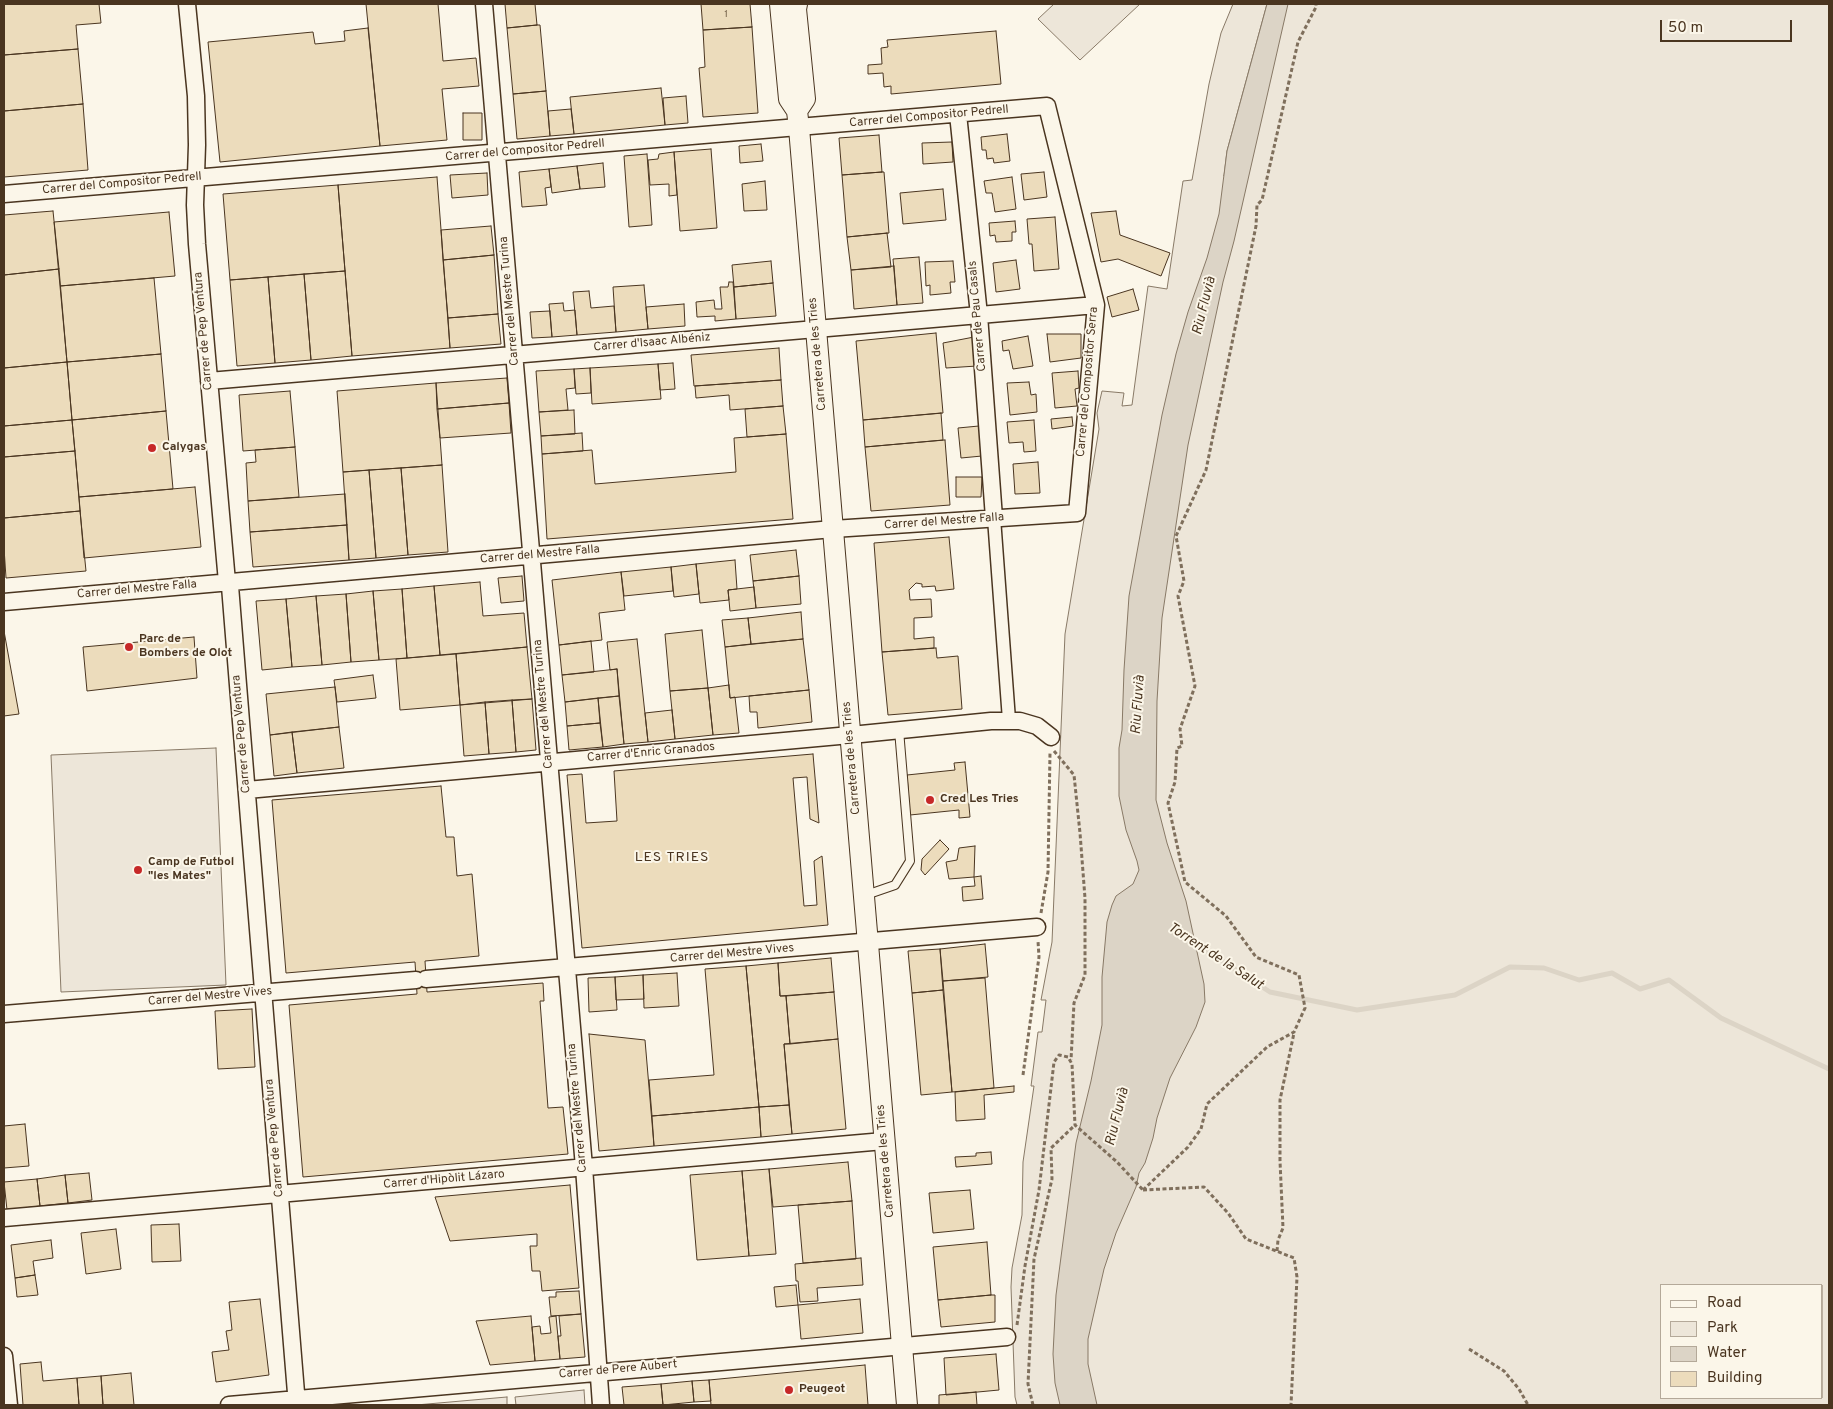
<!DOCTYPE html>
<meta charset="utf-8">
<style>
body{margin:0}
#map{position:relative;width:1833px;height:1409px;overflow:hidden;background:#fbf6e9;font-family:Overpass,sans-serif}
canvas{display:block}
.frame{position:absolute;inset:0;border:5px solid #4a3520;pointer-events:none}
.legend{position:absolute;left:1660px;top:1284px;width:162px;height:115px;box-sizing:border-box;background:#fbf6e9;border:1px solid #b4a999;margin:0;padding:6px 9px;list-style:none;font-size:15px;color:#4a3520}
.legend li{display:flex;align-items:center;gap:10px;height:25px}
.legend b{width:25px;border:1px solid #b4a999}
.scale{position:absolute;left:1660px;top:20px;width:132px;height:22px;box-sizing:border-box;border:2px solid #4a3520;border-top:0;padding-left:6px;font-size:15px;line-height:18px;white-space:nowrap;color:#4a3520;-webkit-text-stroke:4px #fbf6e9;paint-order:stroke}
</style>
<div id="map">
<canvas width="1833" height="1409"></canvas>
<div class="frame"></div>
<ul class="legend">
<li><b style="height:6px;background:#fbf6e9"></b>Road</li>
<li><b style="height:14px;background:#ede6d9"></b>Park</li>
<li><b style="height:14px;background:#dcd4c6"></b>Water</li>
<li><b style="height:14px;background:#ecdcbc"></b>Building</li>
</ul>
<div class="scale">50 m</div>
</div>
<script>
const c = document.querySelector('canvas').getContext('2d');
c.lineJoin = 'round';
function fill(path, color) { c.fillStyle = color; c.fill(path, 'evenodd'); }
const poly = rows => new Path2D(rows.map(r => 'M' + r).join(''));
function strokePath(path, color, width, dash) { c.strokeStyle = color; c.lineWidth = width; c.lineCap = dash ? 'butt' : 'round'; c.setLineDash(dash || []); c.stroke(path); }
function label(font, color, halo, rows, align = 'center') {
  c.font = font + ' Overpass,sans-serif'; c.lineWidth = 4; c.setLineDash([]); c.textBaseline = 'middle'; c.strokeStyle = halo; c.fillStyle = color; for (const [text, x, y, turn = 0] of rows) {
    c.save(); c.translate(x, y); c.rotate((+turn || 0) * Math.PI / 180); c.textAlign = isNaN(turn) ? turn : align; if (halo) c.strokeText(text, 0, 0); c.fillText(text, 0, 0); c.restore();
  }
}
const green = poly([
 [1054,4,1140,4,1080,60,1038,19,1054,4],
 [1233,4,1267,4,1227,151,1224,176,1280,4,1829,4,1829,1405,1017,1405,1015,1397,1011,1287,1012,1268,1022,1215,1023,1162,1034,1086,1031,1086,1038,1032,1042,1032,1046,1000,1041,1000,1052,942,1065,634,1099,429,1097,413,1102,391,1124,393,1122,406,1132,405,1148,286,1167,289,1183,181,1192,180,1209,84,1221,33,1233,4],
 [1662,1285,1822,1285,1822,1398,1662,1398,1662,1285],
 [216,748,226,985,61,992,51,755,216,748],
 [584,1390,585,1405,516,1405,515,1397,584,1390],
 [507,1397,507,1405,416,1405,507,1397]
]);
fill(green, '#ede6d9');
strokePath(green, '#887966', 1);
const water = poly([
 [1267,4,1288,4,1234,241,1223,282,1188,445,1162,618,1157,701,1156,800,1167,843,1186,901,1204,984,1205,1002,1196,1027,1170,1078,1157,1118,1153,1138,1145,1163,1139,1173,1136,1187,1116,1233,1104,1269,1088,1339,1088,1364,1097,1405,1060,1405,1055,1383,1053,1354,1056,1295,1076,1143,1091,1081,1102,1025,1102,977,1107,922,1112,905,1116,896,1133,884,1139,870,1137,861,1126,830,1119,796,1119,748,1122,730,1124,670,1129,596,1162,415,1176,354,1188,312,1207,258,1219,214,1227,151,1267,4]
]);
fill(water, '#dcd4c6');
strokePath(water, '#887966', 1);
strokePath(poly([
 [1190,940,1270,992,1357,1010,1455,995,1510,967,1544,968,1579,980,1612,973,1640,989,1669,980,1721,1018,1829,1069]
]), '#dcd4c6', 5);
const building = poly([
 [4,4,99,4,101,23,76,25,78,49,4,55,4,4],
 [366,4,438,4,443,61,476,58,479,86,442,89,447,140,380,146,366,4],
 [505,4,535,4,537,25,507,28,505,4],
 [701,4,750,4,752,27,703,30,701,4],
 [537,25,540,25,546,91,513,94,507,28,537,25],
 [752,27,758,113,703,117,699,68,705,67,703,30,752,27],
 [368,28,380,146,220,162,208,42,313,32,315,44,345,41,344,31,368,28],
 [996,31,1001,84,891,94,891,86,884,87,883,73,868,74,868,65,882,64,881,48,888,47,887,40,996,31],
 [78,49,83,104,4,111,4,55,78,49],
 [661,88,665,125,574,134,570,97,661,88],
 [546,91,550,136,517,139,513,94,546,91],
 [686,96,688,123,665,125,663,98,686,96],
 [83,104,88,170,4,177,4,111,83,104],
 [571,109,574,134,550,136,548,111,571,109],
 [463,113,482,113,482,140,463,140,463,113],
 [1007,134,1010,161,994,163,993,158,987,159,986,150,982,150,981,137,1007,134],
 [879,135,882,172,842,175,839,138,879,135],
 [952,142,953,162,923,164,922,143,952,142],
 [761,144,763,161,740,163,739,146,761,144],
 [711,149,717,228,680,231,674,152,711,149],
 [674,152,677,195,669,196,669,184,650,185,648,160,658,159,659,154,674,152],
 [647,154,652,225,629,227,624,156,647,154],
 [603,163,605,187,580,189,577,166,603,163],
 [577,166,580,189,552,193,549,169,577,166],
 [549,169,551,187,545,188,547,205,522,207,519,172,549,169],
 [882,172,884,172,889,233,847,237,842,175,882,172],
 [1044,172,1047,197,1024,200,1021,174,1044,172],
 [487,173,488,195,452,198,450,175,487,173],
 [437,177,450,348,352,356,338,185,437,177],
 [1012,177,1016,209,995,212,992,193,986,193,984,181,1012,177],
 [765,181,767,210,744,211,742,184,765,181],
 [338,185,345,271,230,280,223,194,338,185],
 [943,189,946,220,903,224,900,193,943,189],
 [53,211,59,269,4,275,4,215,53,211],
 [1116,211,1120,235,1170,253,1161,276,1118,259,1101,262,1091,213,1116,211],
 [169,212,175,276,60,286,54,222,169,212],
 [1055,217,1059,269,1034,271,1032,244,1029,244,1027,219,1055,217],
 [1015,221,1016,232,1012,232,1012,241,996,242,995,235,990,236,989,223,1015,221],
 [491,226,494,255,443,260,441,230,491,226],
 [887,233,891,267,851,270,847,237,887,233],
 [494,255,498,314,448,318,443,260,494,255],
 [919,257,923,303,897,305,893,259,919,257],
 [1016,260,1020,289,996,292,993,263,1016,260],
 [771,261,773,283,734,287,732,265,771,261],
 [953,261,955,282,950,282,951,293,930,295,930,285,926,286,925,262,953,261],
 [894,266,897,305,854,309,851,270,894,266],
 [59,269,67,362,4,368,4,275,59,269],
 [345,271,352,356,311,360,304,274,345,271],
 [304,274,311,360,275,363,268,277,304,274],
 [268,277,275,363,237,366,230,280,268,277],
 [154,278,161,354,67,362,60,286,154,278],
 [729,282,733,282,736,319,715,321,715,316,697,317,696,302,714,300,715,309,722,309,720,287,728,287,729,282],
 [773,283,776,316,736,319,734,287,773,283],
 [644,285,648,329,616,332,613,287,644,285],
 [1133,289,1139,310,1112,317,1107,297,1133,289],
 [589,291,591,308,614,306,616,332,577,335,573,292,589,291],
 [563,303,564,311,575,310,577,335,552,337,549,304,563,303],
 [684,304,685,326,648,329,646,307,684,304],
 [550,311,552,337,532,338,530,312,550,311],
 [498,314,501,344,450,348,448,318,498,314],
 [936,333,943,413,863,420,856,341,936,333],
 [1047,334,1081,334,1081,358,1050,362,1047,334],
 [1028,336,1033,366,1013,369,1009,350,1003,351,1002,341,1028,336],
 [974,337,977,366,946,368,943,343,974,337],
 [779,348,781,380,694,386,691,355,779,348],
 [161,354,166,411,72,420,67,362,161,354],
 [67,362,72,420,4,426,4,368,67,362],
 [673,363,675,389,660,390,658,364,673,363],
 [658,364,661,399,592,404,590,368,658,364],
 [590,368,591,393,576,394,574,369,590,368],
 [574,369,575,388,566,389,568,410,539,412,536,371,574,369],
 [1078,371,1079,388,1075,389,1077,406,1055,408,1052,373,1078,371],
 [507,378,509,403,437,409,436,383,507,378],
 [781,380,783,406,730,410,729,395,696,398,695,386,781,380],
 [1029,382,1031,395,1036,394,1037,412,1010,415,1007,383,1029,382],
 [436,383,442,465,343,472,337,391,436,383],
 [290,391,295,447,243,451,239,395,290,391],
 [509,403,511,433,440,438,437,409,509,403],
 [783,406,786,434,747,437,745,409,783,406],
 [574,410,575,434,541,436,539,412,574,410],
 [166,411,173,489,79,497,72,420,166,411],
 [941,413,943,440,865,447,863,420,941,413],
 [1072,417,1073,426,1052,429,1051,419,1072,417],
 [72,420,75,451,4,457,4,426,72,420],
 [1034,420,1036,451,1024,452,1023,442,1009,443,1007,422,1034,420],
 [979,426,982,456,961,458,958,428,979,426],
 [582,433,583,451,542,454,541,436,582,433],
 [786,434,793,519,547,539,542,454,592,450,595,484,736,472,734,438,786,434],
 [945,440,950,505,871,511,865,447,945,440],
 [295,447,299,497,248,501,246,463,256,462,255,450,295,447],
 [75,451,80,511,4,518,4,457,75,451],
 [1038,462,1040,493,1015,494,1013,464,1038,462],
 [442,465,448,552,408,555,401,468,442,465],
 [401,468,408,555,376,558,369,470,401,468],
 [369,470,376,558,349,560,343,472,369,470],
 [956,477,982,477,981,497,956,497,956,477],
 [195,487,201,547,84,558,79,497,195,487],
 [345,494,347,525,250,532,248,501,345,494],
 [80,511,86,571,6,578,4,548,4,518,80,511],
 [347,525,349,560,253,567,250,532,347,525],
 [949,537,954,589,936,591,935,586,922,587,922,584,916,583,909,590,910,600,931,599,932,617,914,618,914,639,934,637,934,648,882,652,874,543,949,537],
 [796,550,799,576,753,581,750,555,796,550],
 [735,560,737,589,728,590,729,600,700,603,696,564,735,560],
 [696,564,699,594,674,597,671,567,696,564],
 [671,567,673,591,624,596,621,572,671,567],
 [621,572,625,610,599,613,602,640,559,645,552,580,621,572],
 [522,576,524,601,501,603,498,578,522,576],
 [799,576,801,604,756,608,753,581,799,576],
 [480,582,483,616,524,613,527,647,440,655,434,586,480,582],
 [434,586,440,655,407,658,402,589,434,586],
 [754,587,756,608,730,611,728,590,754,587],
 [402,589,407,658,379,660,373,591,402,589],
 [373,591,379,660,351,662,346,594,373,591],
 [346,594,351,662,322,665,316,596,346,594],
 [316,596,322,665,292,667,286,599,316,596],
 [286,599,292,667,262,670,256,601,286,599],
 [801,612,803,639,751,644,748,618,801,612],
 [748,618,751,644,725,647,722,620,748,618],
 [702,630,708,688,670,691,665,634,702,630],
 [4,631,19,714,4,716,4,631],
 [194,637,197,678,87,691,83,647,194,637],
 [637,639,648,742,624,744,617,669,610,670,607,642,637,639],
 [803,639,809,690,730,698,725,647,803,639],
 [591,641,594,672,562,675,559,645,591,641],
 [527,647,532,699,460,705,456,654,527,647],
 [936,648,937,658,958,656,962,709,888,715,882,652,936,648],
 [456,654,460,705,400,710,396,659,456,654],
 [617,669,619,696,565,702,562,675,617,669],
 [373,675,376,698,337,702,334,680,373,675],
 [729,685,730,698,735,697,739,733,713,735,708,688,729,685],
 [335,687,339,727,270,735,266,694,335,687],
 [708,688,713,735,675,739,670,691,708,688],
 [809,690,812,722,758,728,757,712,750,712,749,696,809,690],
 [619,696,624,744,603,747,598,698,619,696],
 [598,698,600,723,567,726,565,702,598,698],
 [532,699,536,750,516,752,512,700,532,699],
 [512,700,516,752,489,754,485,702,512,700],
 [485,702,489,754,464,756,460,705,485,702],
 [672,710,675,739,648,742,645,713,672,710],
 [600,723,603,747,569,750,567,726,600,723],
 [339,727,344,768,297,773,292,732,339,727],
 [292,732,297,773,274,776,270,735,292,732],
 [813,754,819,823,810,819,807,777,793,778,804,906,817,905,814,861,822,856,828,925,582,948,567,775,582,774,586,823,617,821,614,771,813,754],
 [965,762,970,817,959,818,959,810,910,815,907,775,955,770,954,763,965,762],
 [441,786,446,837,454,837,457,876,472,874,479,956,425,961,427,992,543,983,544,1001,540,1001,548,1108,563,1107,568,1154,303,1177,289,1005,417,994,415,962,286,973,272,800,441,786],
 [940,840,949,849,925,875,921,870,922,859,940,840],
 [975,846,974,877,949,879,946,862,957,860,959,848,975,846],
 [981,876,983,899,963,901,962,887,975,886,974,877,981,876],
 [985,944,988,977,943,981,940,949,985,944],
 [940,949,943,990,912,993,908,951,940,949],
 [831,958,834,992,780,996,778,963,831,958],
 [778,963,780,996,786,996,790,1044,784,1044,789,1105,759,1107,746,966,778,963],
 [746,966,759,1107,652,1116,649,1080,714,1075,705,969,746,966],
 [677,973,679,1006,644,1008,643,975,677,973],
 [643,975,644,999,616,1000,615,977,643,975],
 [615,977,617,1010,589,1012,588,978,615,977],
 [985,978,994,1088,952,1092,943,981,985,978],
 [943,990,952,1092,921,1095,912,993,943,990],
 [834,992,838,1039,790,1044,786,996,834,992],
 [252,1009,255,1067,218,1069,215,1011,252,1009],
 [589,1034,645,1040,654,1146,599,1151,589,1034],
 [838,1039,846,1129,792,1134,784,1044,838,1039],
 [1014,1086,1014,1092,984,1095,985,1119,956,1121,955,1092,1014,1086],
 [789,1105,792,1134,761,1137,759,1107,789,1105],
 [759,1107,761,1137,654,1146,652,1116,759,1107],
 [25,1124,29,1166,4,1168,4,1126,25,1124],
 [991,1152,992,1164,956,1167,955,1157,976,1156,976,1153,991,1152],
 [848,1162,852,1201,773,1207,769,1169,848,1162],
 [769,1169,776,1254,749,1256,742,1171,769,1169],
 [742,1171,749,1256,697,1260,690,1175,742,1171],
 [89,1173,92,1200,68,1203,65,1175,89,1173],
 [65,1175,68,1203,40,1206,37,1179,65,1175],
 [37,1179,40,1206,7,1210,4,1182,37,1179],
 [570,1185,579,1288,542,1291,540,1271,532,1271,530,1246,537,1246,537,1234,450,1241,435,1197,570,1185],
 [970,1190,974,1229,933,1233,929,1193,970,1190],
 [852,1201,856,1259,803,1263,798,1205,852,1201],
 [179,1224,181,1261,152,1262,151,1225,179,1224],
 [116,1229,121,1269,86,1274,81,1233,116,1229],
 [51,1240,53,1258,33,1261,35,1275,15,1278,11,1245,51,1240],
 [987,1242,991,1295,938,1300,933,1247,987,1242],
 [861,1258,863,1285,817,1288,818,1301,800,1302,798,1281,796,1281,795,1264,861,1258],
 [35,1275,38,1295,17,1297,15,1278,35,1275],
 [796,1285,798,1305,776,1307,774,1287,796,1285],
 [579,1291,581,1314,551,1316,549,1297,556,1297,556,1292,579,1291],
 [991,1295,995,1295,995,1322,941,1327,938,1300,991,1295],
 [260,1299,269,1375,216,1382,212,1352,229,1350,226,1331,232,1330,229,1302,260,1299],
 [860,1299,863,1333,801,1339,798,1305,860,1299],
 [581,1314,585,1357,560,1359,558,1336,561,1336,559,1316,581,1314],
 [531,1316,535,1361,490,1365,476,1321,531,1316],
 [556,1316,560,1359,535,1361,532,1327,540,1326,541,1334,551,1333,549,1317,556,1316],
 [996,1354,999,1390,946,1395,944,1358,996,1354],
 [41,1362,43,1381,77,1378,79,1405,23,1405,20,1364,41,1362],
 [865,1365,868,1405,711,1405,709,1380,865,1365],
 [131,1373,134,1405,103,1405,101,1376,131,1373],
 [101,1376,103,1405,79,1405,77,1378,101,1376],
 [709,1380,711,1401,694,1402,692,1381,709,1380],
 [692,1381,694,1402,663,1405,661,1384,692,1381],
 [661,1384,663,1405,624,1405,622,1387,661,1384],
 [976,1392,977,1405,939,1405,939,1395,976,1392]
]);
fill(building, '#ecdcbc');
strokePath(building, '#4a3520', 1);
const service = poly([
 [866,895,895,885,910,861,899,730]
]);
const pedestrian = poly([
 [994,518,1009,720]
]);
const minor = poly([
 [187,4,196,96,197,145,195,205,197,244,227,582,230,586,238,685,297,1405],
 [484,4,584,1167,601,1405],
 [958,114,979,315,994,518],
 [4,194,1047,106,1096,305,1077,513,833,529,4,602],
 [209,381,1096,305],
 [247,790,861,734,991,721,1020,721,1037,726,1051,737],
 [426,979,1037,927],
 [4,1014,416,980],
 [4,1218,884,1141],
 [4,1356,9,1405],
 [229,1405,1007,1337]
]);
const tertiary = poly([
 [780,4,789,99,797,111,799,128,907,1405],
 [797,111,805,99,796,9,797,4]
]);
strokePath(service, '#4a3520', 10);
strokePath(pedestrian, '#4a3520', 15);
strokePath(minor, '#4a3520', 19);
strokePath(tertiary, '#4a3520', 22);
strokePath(poly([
 [1054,751,1074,775,1080,833,1085,898,1085,975,1074,1003,1071,1060],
 [1041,913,1048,872,1050,753],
 [1023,1075,1039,957,1038,941],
 [1143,1190,1188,1147,1201,1129,1207,1104,1267,1047,1294,1032,1305,1008,1299,975,1256,957,1226,916,1185,882,1168,803,1175,782,1177,748,1182,746,1180,729,1195,686,1178,596,1184,581,1176,536,1206,470,1256,226,1257,205,1262,200,1298,42,1316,7,1316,4],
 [1143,1190,1204,1187,1228,1213,1246,1239,1294,1258,1297,1277,1291,1405],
 [1277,1251,1278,1240,1283,1228,1280,1161,1280,1100,1294,1033],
 [1017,1325,1025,1266,1039,1190,1054,1062,1059,1055,1068,1057,1072,1064,1075,1125,1117,1162,1143,1190],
 [1469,1349,1504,1371,1519,1389,1528,1405],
 [1033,1405,1028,1384,1034,1259,1052,1179,1051,1148,1075,1125]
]), '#7f6f5c', 3, [4, 2.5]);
strokePath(service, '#fbf6e9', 8);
strokePath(pedestrian, '#fbf6e9', 12);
strokePath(minor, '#fbf6e9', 16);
strokePath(tertiary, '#fbf6e9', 20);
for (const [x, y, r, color] of [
 [152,448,5,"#c62828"],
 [129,647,5,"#c62828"],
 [930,800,5,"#c62828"],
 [138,870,5,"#c62828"],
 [789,1390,5,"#c62828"]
]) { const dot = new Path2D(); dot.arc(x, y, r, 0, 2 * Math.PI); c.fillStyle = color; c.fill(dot); strokePath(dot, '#fbf6e9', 2); }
label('10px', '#725f47', null, [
 ["1",726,15]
]);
label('12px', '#4a3520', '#fbf6e9', [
 ["Carrer del Compositor Pedrell",929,117,-5],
 ["Carrer del Compositor Pedrell",525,151,-5],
 ["Carrer del Compositor Pedrell",122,184,-5],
 ["Carrer del Mestre Turina",510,301,-95],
 ["Carrer de Pau Casals",978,316,-95],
 ["Carrer de Pep Ventura",204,331,-95],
 ["Carrer d'Isaac Albéniz",652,343,-5],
 ["Carretera de les Tries",818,354,-95],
 ["Carrer del Compositor Serra",1088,382,-85],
 ["Carrer del Mestre Falla",944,522,-4],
 ["Carrer del Mestre Falla",540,555,-5],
 ["Carrer del Mestre Falla",137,590,-5],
 ["Carrer del Mestre Turina",544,704,-95],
 ["Carrer de Pep Ventura",242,734,-95],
 ["Carrer d'Enric Granados",651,753,-5],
 ["Carretera de les Tries",852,758,-95],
 ["Carrer del Mestre Vives",732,954,-5],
 ["Carrer del Mestre Vives",210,997,-5],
 ["Carrer del Mestre Turina",578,1108,-95],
 ["Carrer de Pep Ventura",275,1138,-95],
 ["Carretera de les Tries",886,1161,-95],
 ["Carrer d'Hipòlit Lázaro",444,1180,-5],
 ["Carrer de Pere Aubert",618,1370,-5]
]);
label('bold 12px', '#4a3520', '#fbf6e9', [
 ["Calygas",162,448],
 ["Parc de",139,640],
 ["Bombers de Olot",139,654],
 ["Cred Les Tries",940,800],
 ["Camp de Futbol",148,863],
 ["\"les Mates\"",148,877],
 ["Peugeot",799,1390]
], 'left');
label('italic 14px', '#4a3520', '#fbf6e9', [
 ["Riu Fluvià",1205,306,-76],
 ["Riu Fluvià",1139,705,-86],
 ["Torrent de la Salut",1215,957,33],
 ["Riu Fluvià",1118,1117,-76]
]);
c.letterSpacing = '1px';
label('14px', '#4a3520', '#fbf6e9', [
 ["LES TRIES",672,858]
]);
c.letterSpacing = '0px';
</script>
